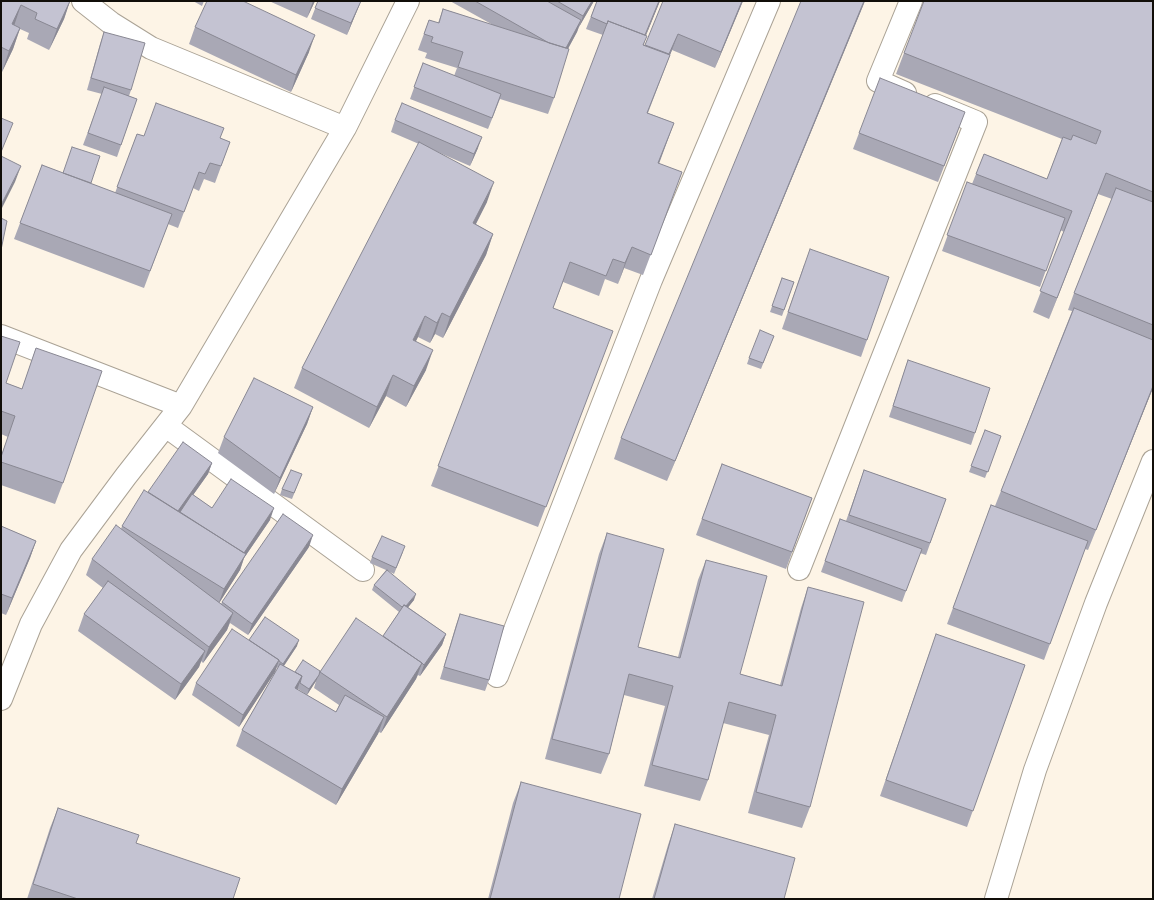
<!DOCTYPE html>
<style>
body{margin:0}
#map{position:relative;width:1154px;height:900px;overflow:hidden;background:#fdf4e6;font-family:Quicksand,sans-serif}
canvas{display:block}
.frame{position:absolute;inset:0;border:2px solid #110e09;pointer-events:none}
</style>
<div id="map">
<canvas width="1154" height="900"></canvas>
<div class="frame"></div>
</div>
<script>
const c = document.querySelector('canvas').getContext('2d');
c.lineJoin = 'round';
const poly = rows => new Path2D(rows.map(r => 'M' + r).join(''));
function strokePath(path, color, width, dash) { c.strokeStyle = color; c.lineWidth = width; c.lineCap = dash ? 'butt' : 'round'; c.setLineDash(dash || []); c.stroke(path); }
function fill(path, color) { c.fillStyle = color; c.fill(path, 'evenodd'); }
const minor = poly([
 [83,1,111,23,151,48,345,128],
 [905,93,878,81,911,1],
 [1,336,181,406],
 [166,426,363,570],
 [799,569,976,122,935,105],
 [497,676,651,280,769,1],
 [1,699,31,624,71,550,126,476,181,406,345,128,408,1],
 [996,899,1035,770,1096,603,1153,461]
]);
strokePath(minor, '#aaa295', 24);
strokePath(minor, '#fff', 22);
fill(poly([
 [1,1,70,1,64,19,49,50,27,39,29,33,20,29,13,49,2,72,1,71],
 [193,1,204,1,202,6],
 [269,1,315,1,307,18],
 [318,1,361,1,347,35,311,19],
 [450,1,594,1,579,27,577,32,568,49,554,98,548,114,500,99,488,129,410,99,423,63,454,76,457,68,425,58,427,53,418,50,429,20,438,23,443,9,493,25],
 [597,1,660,1,646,35,644,45,645,45,743,1,715,68,672,50,648,113,674,123,659,164,682,172,643,275,624,268,618,284,605,279,599,296,563,282,553,308,605,351,538,527,431,486,603,35,586,29],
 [865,1,667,481,614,459,621,438],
 [1153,1,1153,388,1088,550,1085,549,1044,660,947,624,991,505,995,506,1072,311,1068,310,1074,293,1112,199,1098,194,1049,319,1033,312,1064,232,1060,230,1040,287,942,251,967,182,972,184,984,154,1047,179,1062,139,896,74,904,53],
 [195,27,309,52,291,92,189,44],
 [104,32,131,90,129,96,137,99,117,157,83,145,102,94,87,90,100,44],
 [395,120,478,148,470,166,433,150,487,202,476,224,493,234,486,255,443,338,435,334,430,343,418,337,416,341,426,370,406,407,386,396,369,428,294,388,302,368,419,144,391,132],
 [959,128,938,182,853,149,859,133],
 [137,134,144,136,220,138,230,142,215,183,204,179,199,191,193,188,178,228,168,224,144,288,14,239,42,165,115,193],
 [804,265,867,340,861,357,782,329],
 [782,278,794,282,782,316,770,312],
 [1,336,6,383,22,389,36,348,63,483,55,504,1,485,1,456,8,437,1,434],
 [774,336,761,369,747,364,749,358],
 [908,360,975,433,971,445,889,417],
 [313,407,307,424,274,494,218,453,224,437],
 [985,430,1001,436,985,478,969,472],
 [212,463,208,474,193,495,212,508,270,520,244,558,240,570,219,603,221,604,222,602,309,547,248,635,230,623,227,630,203,663,201,661,199,667,175,700,78,631,84,614,103,588,86,575,92,559,121,529,122,526,148,492],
 [722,464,812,498,786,569,696,535],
 [864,470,946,499,926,555,920,553,902,602,821,572,840,519,846,521],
 [302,474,292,499,280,495,282,489],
 [1,526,36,541,30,558,6,615,1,613],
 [607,533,638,647,678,657,698,580,706,560,740,674,780,685,801,608,808,587,810,807,802,828,748,813,769,735,723,723,708,780,700,801,644,786,665,706,624,695,609,754,601,774,545,759,599,554],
 [403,552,394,574,388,571,414,600,408,607,446,634,442,645,420,676,418,675,416,679,381,733,379,732,336,805,236,746,242,730,278,668,277,667,275,672,239,727,192,695,196,683,249,640,297,646,284,666,295,672,320,671,383,636,399,612,372,590,374,585,386,570,370,563,372,557],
 [316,681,314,688,339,705,336,712,298,690,298,689,307,695],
 [460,614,489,680,485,691,440,679,456,625],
 [930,651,1025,665,967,827,880,796],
 [521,782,619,899,488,899,513,803],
 [58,808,136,843,233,899,27,899,50,828],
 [675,824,784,899,652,899,668,845]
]), '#a9a8b5');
fill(poly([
 [70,1,64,19,49,50,57,29],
 [313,1,315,1,307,18],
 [361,1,347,35,351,23],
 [592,1,594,1,579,27,583,16],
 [659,1,660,1,640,50,644,39],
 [742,1,743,1,715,68,721,52],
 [864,1,865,1,667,481,675,461],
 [21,5,14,26,12,24],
 [581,20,577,32,560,63,564,51],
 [20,28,13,49,2,72,9,51],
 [678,34,672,50,667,62,669,55],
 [315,35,309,52,291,92,296,75],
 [674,123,666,144,651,184,658,163],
 [482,137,478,148,470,166,474,154],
 [21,166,15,182,1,210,1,205],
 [1106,173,1098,194,1049,319,1057,298],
 [494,182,487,202,466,243,473,223],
 [493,234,486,255,443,338,450,317],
 [632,247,624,268,618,284,625,263],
 [442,313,435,334,430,343,437,323],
 [425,316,418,337,406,360,413,340],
 [433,350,426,370,406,407,414,386],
 [393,375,386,396,369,428,377,407],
 [1153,386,1153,388,1088,550,1096,530],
 [313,407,307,424,274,494,280,478],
 [212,463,208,474,181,512,176,513],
 [274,508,270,520,244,558,240,570,218,605,224,589,242,555],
 [313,535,309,547,248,635,252,624],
 [36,541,30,558,6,615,12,598],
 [416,594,414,600,402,615,404,609],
 [233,613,227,630,203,663,209,647],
 [446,634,442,645,420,676,424,665],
 [299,640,297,646,281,670,283,664],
 [205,651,199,667,175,700,181,684],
 [279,660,275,672,239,727,243,715],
 [422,663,416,679,381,733,387,717],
 [319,675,316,681,307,695,309,689],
 [302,676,296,693,295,688],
 [384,717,378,734,336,805,342,789]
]), '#898893');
const building = poly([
 [1,1,70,1,57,29,35,19,37,13,21,5,12,24,20,28,9,51,1,47,1,1],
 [207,1,243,1,315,35,296,75,195,27,207,1],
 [318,1,361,1,351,23,315,8,318,1],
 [475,1,547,1,581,20,566,48,549,43,475,1],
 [557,1,592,1,583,16,557,1],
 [597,1,659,1,645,35,608,21,607,24,591,17,597,1],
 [663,1,742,1,721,52,678,34,669,54,645,45,663,1],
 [801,1,864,1,675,461,621,438,801,1],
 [924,1,1153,1,1153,192,1106,173,1057,298,1040,291,1072,211,976,174,984,154,1047,179,1063,137,1071,140,1073,135,1096,144,1101,131,904,53,924,1],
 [443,9,569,49,554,98,458,67,463,52,431,42,433,37,424,34,429,20,439,23,443,9],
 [608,21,647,36,643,45,670,55,647,113,674,123,658,163,682,172,651,255,632,247,625,263,613,259,606,276,570,262,553,308,613,331,546,507,438,466,608,21],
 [104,32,145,43,131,90,91,78,104,32],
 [423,63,501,94,492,118,414,87,423,63],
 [880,78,965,112,944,166,859,133,880,78],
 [104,87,137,99,121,145,88,133,104,87],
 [156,103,224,128,220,138,230,142,221,166,210,163,205,174,199,172,184,212,117,187,137,134,144,136,156,103],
 [402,103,482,137,474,154,395,120,402,103],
 [1,118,13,123,1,152,1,118],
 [419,142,494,182,473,223,493,234,450,317,442,313,437,323,425,316,413,340,433,350,414,386,393,375,377,407,302,368,419,142],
 [72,147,100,156,91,183,63,173,72,147],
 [1,156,21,166,1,205,1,156],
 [42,165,172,214,150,271,20,223,42,165],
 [967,182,1065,218,1046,271,947,235,967,182],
 [1116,188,1153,202,1153,325,1074,293,1116,188],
 [1,218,7,221,1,250,1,218],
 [810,249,889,277,867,340,788,312,810,249],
 [782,278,794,282,784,310,772,306,782,278],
 [1074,308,1153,340,1153,386,1096,530,1001,491,1074,308],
 [760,330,774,336,763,363,749,358,760,330],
 [1,336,20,342,6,383,22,389,36,348,102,371,63,483,1,462,1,457,15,416,1,411,1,336],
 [908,360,990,388,975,433,893,406,908,360],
 [254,378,313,407,280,478,224,437,254,378],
 [985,430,1001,436,988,472,971,466,985,430],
 [183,442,212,463,178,511,148,492,183,442],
 [722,464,812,498,792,552,702,519,722,464],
 [291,470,302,474,294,493,282,489,291,470],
 [864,470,946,499,930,543,849,515,864,470],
 [231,479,274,508,244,553,180,512,192,494,212,508,231,479],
 [144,490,246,554,224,589,122,526,144,490],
 [991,505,1088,541,1050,644,953,608,991,505],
 [283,514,313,535,252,624,222,602,283,514],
 [840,519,922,549,906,591,825,561,840,519],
 [116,525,233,613,209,647,92,559,116,525],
 [1,526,36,541,12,598,1,594,1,526],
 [607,533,664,549,638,647,680,658,706,560,767,576,740,674,782,686,808,587,864,602,810,807,756,792,776,715,729,702,708,780,652,765,673,686,629,674,609,754,552,739,607,533],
 [382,536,405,546,396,568,372,557,382,536],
 [387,570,416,594,406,606,404,605,402,607,374,585,387,570],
 [108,581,205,651,181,684,84,614,108,581],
 [404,605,446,634,424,665,422,663,383,636,404,605],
 [460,614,504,626,489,680,444,667,460,614],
 [265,617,299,640,283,664,279,661,279,660,249,640,265,617],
 [356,618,422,663,387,717,320,672,356,618],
 [232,629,279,660,243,715,196,683,232,629],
 [936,634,1025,665,973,811,886,780,936,634],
 [303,660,320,671,319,675,309,689,300,683,302,676,295,672,303,660],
 [280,664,302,676,295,688,336,712,345,695,384,717,342,789,242,730,280,664],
 [521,782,641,814,619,899,490,899,521,782],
 [58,808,139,835,136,843,240,878,233,899,78,899,33,884,58,808],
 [675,824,795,858,784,899,654,899,675,824]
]);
fill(building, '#c4c3d2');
strokePath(building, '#898893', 1);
</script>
